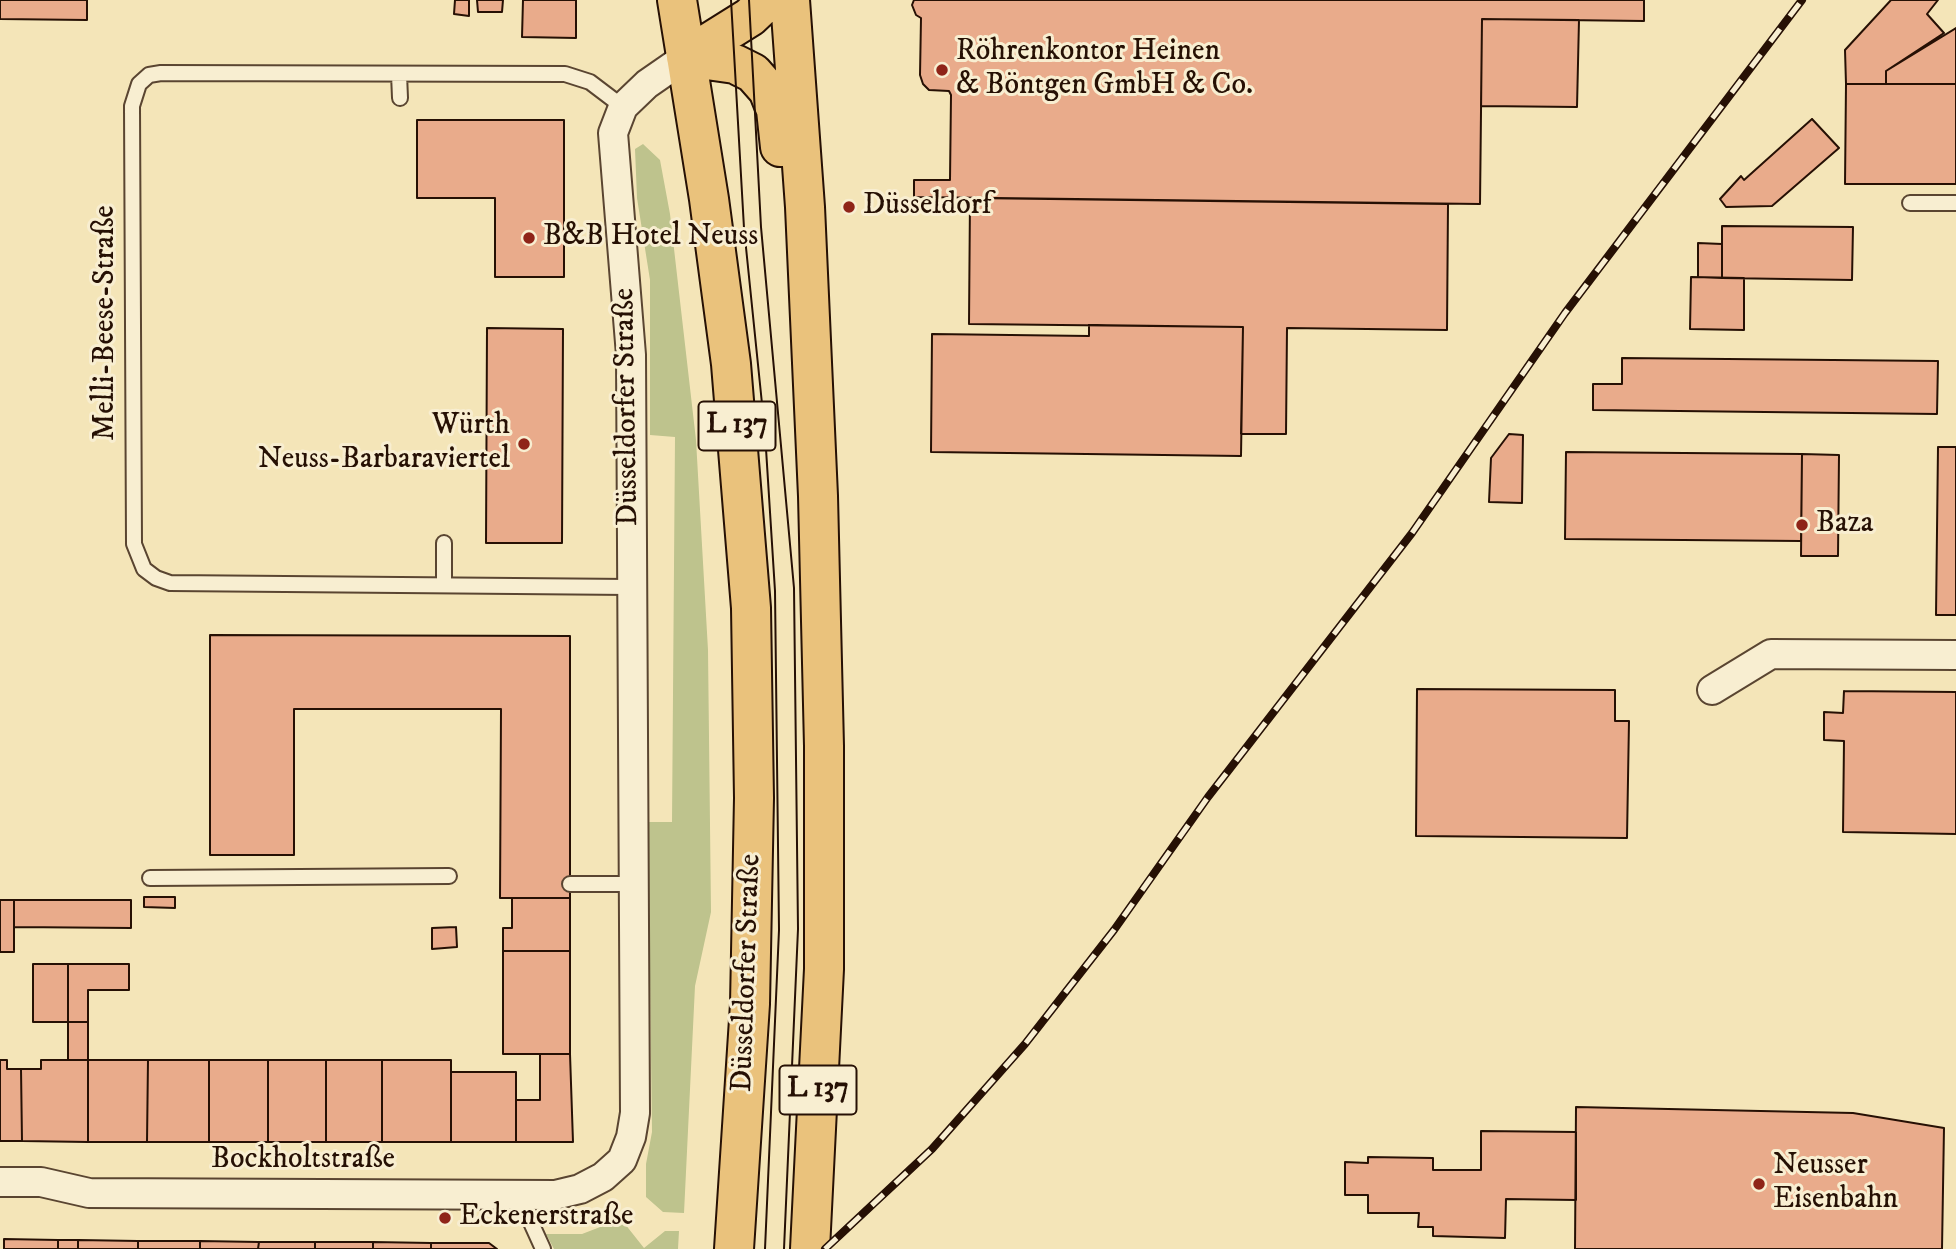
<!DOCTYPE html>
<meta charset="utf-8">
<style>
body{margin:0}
canvas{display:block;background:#f4e5b8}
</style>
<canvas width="1956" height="1249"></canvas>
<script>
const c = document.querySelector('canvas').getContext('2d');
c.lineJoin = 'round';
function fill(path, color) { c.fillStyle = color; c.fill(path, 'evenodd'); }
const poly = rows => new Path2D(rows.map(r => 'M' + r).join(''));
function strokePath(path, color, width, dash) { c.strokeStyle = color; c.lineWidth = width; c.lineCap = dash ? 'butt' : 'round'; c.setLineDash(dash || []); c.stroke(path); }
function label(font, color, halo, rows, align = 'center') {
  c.font = font + ' "IM FELL DW Pica",serif'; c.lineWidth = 6; c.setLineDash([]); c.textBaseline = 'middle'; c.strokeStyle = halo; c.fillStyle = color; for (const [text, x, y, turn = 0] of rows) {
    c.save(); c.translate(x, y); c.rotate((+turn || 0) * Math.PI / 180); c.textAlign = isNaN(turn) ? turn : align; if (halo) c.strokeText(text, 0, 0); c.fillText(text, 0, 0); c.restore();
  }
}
fill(poly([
 [643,144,660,160,670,214,696,440,708,650,711,912,695,986,684,1213,663,1212,646,1197,646,1164,652,1132,648,822,672,822,675,437,650,435,650,280,637,198,635,149],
 [621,1219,644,1248,665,1231,679,1231,678,1249,554,1249,546,1234,582,1234]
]), '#bec38d');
const building = poly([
 [0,0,87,0,87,20,0,19,0,0],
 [455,0,469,0,469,16,454,14,455,0],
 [477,0,503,0,502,12,478,12,477,0],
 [523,0,576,0,576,38,522,37,523,0],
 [914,0,1644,0,1644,21,1482,19,1480,204,914,197,914,180,950,180,951,95,949,91,929,90,923,84,920,75,921,18,916,15,912,5,914,0],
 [1891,0,1938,0,1927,14,1944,33,1886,71,1886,84,1846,84,1845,50,1891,0],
 [1482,19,1579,20,1577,107,1481,106,1482,19],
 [1956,28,1956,84,1886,84,1886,71,1956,28],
 [1846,84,1956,84,1956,184,1845,184,1846,84],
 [1812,119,1839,148,1772,206,1726,207,1720,199,1741,176,1744,180,1812,119],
 [417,120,564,120,564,277,495,277,495,198,417,198,417,120],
 [970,198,1448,204,1447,330,1287,328,1286,434,1241,434,1243,327,969,324,970,198],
 [1722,226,1853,227,1852,280,1722,278,1722,226],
 [1698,243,1722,244,1722,278,1698,277,1698,243],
 [1691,277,1744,278,1744,330,1690,329,1691,277],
 [1089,325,1243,327,1241,456,931,452,932,334,1089,336,1089,325],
 [487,328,563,329,562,543,486,543,487,328],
 [1622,358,1938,361,1937,414,1593,410,1593,384,1622,384,1622,358],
 [1509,434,1523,435,1522,503,1489,502,1491,458,1509,434],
 [1938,447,1956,447,1956,615,1936,615,1938,447],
 [1566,452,1802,454,1801,541,1565,539,1566,452],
 [1802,454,1839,455,1838,556,1801,556,1802,454],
 [210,635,570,636,570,898,500,898,501,709,294,709,294,855,210,855,210,635],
 [1417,689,1615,690,1615,721,1629,721,1627,838,1416,836,1417,689],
 [1844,691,1956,692,1956,834,1843,832,1844,741,1824,740,1824,712,1843,713,1844,691],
 [144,897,175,897,175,908,144,907,144,897],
 [512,898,570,898,570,951,503,951,503,928,512,928,512,898],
 [0,900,14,900,14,952,0,952,0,900],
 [14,900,131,900,131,928,14,927,14,900],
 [456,927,457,947,432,949,432,928,456,927],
 [503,951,570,951,570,1054,503,1054,503,951],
 [33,964,68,964,68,1022,33,1022,33,964],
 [68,964,129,964,129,990,88,990,88,1022,68,1022,68,964],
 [68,1022,88,1022,88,1060,68,1060,68,1022],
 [540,1054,570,1054,573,1142,516,1142,516,1100,540,1100,540,1054],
 [0,1060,7,1060,7,1069,21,1069,22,1141,0,1141,0,1060],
 [41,1060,88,1060,88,1142,22,1141,21,1069,41,1069,41,1060],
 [88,1060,148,1060,147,1142,88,1142,88,1060],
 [148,1060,209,1060,209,1142,147,1142,148,1060],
 [209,1060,268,1060,268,1142,209,1142,209,1060],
 [268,1060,326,1060,326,1142,268,1142,268,1060],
 [326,1060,382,1060,382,1142,326,1142,326,1060],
 [382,1060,451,1060,451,1142,382,1142,382,1060],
 [451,1072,516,1072,516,1142,451,1142,451,1072],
 [1576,1107,1853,1113,1944,1128,1942,1249,1575,1249,1576,1107],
 [1481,1131,1576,1132,1576,1200,1506,1199,1505,1238,1433,1236,1433,1227,1418,1227,1419,1213,1368,1213,1368,1195,1345,1195,1345,1162,1368,1163,1368,1157,1433,1158,1433,1170,1481,1170,1481,1131],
 [4,1239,58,1240,58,1249,4,1249,4,1239],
 [58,1240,78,1240,78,1249,58,1249,58,1240],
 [78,1240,138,1241,138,1249,78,1249,78,1240],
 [138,1241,200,1241,200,1249,138,1249,138,1241],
 [200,1241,259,1242,258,1249,200,1249,200,1241],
 [259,1242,315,1242,315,1249,258,1249,259,1242],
 [315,1242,373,1242,373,1249,315,1249,315,1242],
 [373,1242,431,1243,431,1249,373,1249,373,1242],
 [431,1243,489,1243,497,1249,431,1249,431,1243]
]);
fill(building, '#e9ab8b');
strokePath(building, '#261004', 2);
const service = poly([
 [399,74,400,98],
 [623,107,590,82,565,74,161,73,149,75,139,84,132,106,134,544,144,569,156,578,170,583,630,587],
 [1910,203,1956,203],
 [444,543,444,584],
 [150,878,449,876],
 [570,884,633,884],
 [519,1196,543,1249]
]);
const minor = poly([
 [1712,690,1771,654,1956,655],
 [0,1182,41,1182,89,1193,555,1195,580,1189,603,1177,622,1160,631,1137,635,1113,631,355,613,133,623,107,647,84,686,57]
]);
const primary = poly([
 [677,0,709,199,731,364,751,608,754,798,750,1004,734,1249],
 [790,0,805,207,818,496,824,746,824,969,810,1249],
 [686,57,735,64,753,73,768,90,776,110,780,147],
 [686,57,750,17,768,0]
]);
strokePath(service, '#5a4531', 18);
strokePath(minor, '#5a4531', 32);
strokePath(primary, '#261004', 42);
strokePath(service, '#f8eed1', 14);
strokePath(minor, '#f8eed1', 28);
strokePath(primary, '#eac27c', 38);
strokePath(poly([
 [731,0,744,228,765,433,775,591,779,930,765,1249],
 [749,0,761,227,794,588,798,929,784,1249]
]), '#261004', 2);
const rail = poly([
 [825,1249,932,1149,1025,1044,1114,930,1208,797,1412,533,1565,313,1802,0]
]);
strokePath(rail, '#261004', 8);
strokePath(rail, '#f8eed1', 5, [16]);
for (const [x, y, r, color] of [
 [942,70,7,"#8f2418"],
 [849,207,7,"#8f2418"],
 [529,238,7,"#8f2418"],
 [524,444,7,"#8f2418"],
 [1802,525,7,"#8f2418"],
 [1759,1184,7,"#8f2418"],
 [445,1218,7,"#8f2418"]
]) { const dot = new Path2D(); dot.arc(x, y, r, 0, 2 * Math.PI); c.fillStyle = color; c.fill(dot); strokePath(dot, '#f8eed1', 2.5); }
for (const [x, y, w] of [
 [737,426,77],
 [818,1090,77]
]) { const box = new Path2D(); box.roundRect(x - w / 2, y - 24.5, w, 49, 5); c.fillStyle = '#f8eed1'; c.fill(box); strokePath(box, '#261004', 2); }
label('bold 28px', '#261004', null, [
 ["L 137",737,426],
 ["L 137",818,1090]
]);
label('30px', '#261004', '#f8eed1', [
 ["Röhrenkontor Heinen",956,53],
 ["& Böntgen GmbH & Co.",956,87],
 ["Düsseldorf",863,207],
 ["B&B Hotel Neuss",543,238],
 ["Würth",510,427,"right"],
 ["Neuss-Barbaraviertel",510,461,"right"],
 ["Baza",1816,525],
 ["Neusser",1773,1167],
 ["Eisenbahn",1773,1201],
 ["Eckenerstraße",459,1218]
], 'left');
label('30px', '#261004', '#f8eed1', [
 ["Melli-Beese-Straße",107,323,-90],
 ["Düsseldorfer Straße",628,407,-91],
 ["Düsseldorfer Straße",748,973,-88],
 ["Bockholtstraße",303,1161]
]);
</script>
